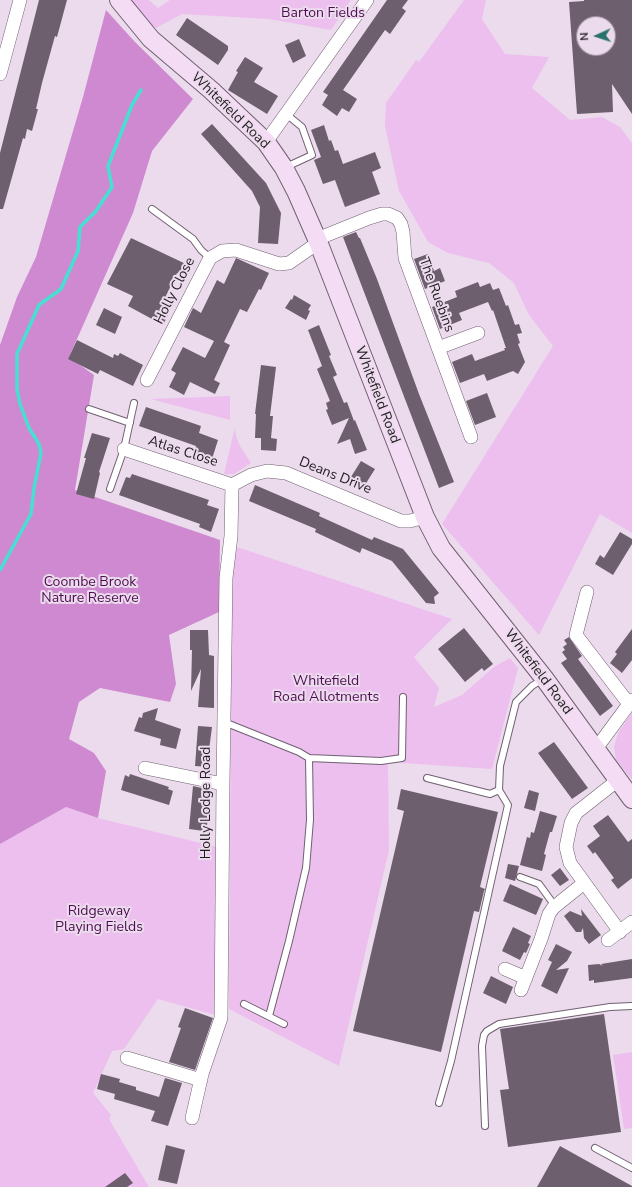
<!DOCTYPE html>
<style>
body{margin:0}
#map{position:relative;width:632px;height:1187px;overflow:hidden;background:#ecdbec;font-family:"Nunito Sans",sans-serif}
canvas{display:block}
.north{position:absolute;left:576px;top:16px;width:40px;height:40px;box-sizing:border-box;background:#ecdbec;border:1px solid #9a8e9a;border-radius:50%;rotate:267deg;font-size:11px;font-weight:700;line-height:16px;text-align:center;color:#201b20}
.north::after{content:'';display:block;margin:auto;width:14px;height:18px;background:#2a726c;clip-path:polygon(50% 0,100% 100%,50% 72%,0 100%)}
</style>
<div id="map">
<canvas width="632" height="1187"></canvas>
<div class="north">N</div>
</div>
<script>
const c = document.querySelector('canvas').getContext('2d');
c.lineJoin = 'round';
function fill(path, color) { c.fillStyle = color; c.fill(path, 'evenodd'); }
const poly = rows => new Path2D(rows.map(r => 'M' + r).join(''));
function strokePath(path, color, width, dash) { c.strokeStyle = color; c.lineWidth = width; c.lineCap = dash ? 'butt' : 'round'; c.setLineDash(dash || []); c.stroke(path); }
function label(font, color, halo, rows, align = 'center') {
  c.font = font + ' "Nunito Sans",sans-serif'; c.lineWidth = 4; c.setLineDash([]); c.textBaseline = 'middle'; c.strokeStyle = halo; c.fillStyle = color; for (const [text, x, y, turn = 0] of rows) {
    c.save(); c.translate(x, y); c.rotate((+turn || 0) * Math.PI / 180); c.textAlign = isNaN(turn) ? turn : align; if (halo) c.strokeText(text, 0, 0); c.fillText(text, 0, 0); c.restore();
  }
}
fill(poly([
 [131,0,149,0,158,8,170,0,351,0,331,30,269,19,182,14,156,28,149,22],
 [464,0,486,0,482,19,505,54,549,57,532,88,570,120,602,117,620,127,632,143,632,533,600,514,539,635,442,524,553,346,529,315,514,283,489,263,448,253,428,242,399,191,385,126,386,103,416,60,419,62],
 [230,396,230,420,151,399],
 [235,427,236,436,240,446,251,463,234,474,224,474],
 [240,548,452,619,414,657,439,688,434,707,462,695,494,667,510,658,518,668,492,769,388,762,389,850,339,1066,229,1009,232,559,234,549],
 [632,712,632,780,616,760,614,747,618,733],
 [66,807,98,818,217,847,219,1016,158,999,124,1049,112,1051,93,1093,111,1115,109,1119,149,1187,0,1187,0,844],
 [632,1052,632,1128,624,1129,613,1055]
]), '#ecbfee');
fill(poly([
 [106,10,135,42,193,99,152,151,133,213,69,357,94,375,75,490,220,540,219,612,169,635,176,684,170,702,100,688,79,702,69,739,94,753,106,771,98,818,66,807,0,844,0,345,17,297,36,257,83,97]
]), '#ce89d1');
strokePath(poly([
 [0,570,31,514,34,488,41,453,39,444,29,428,20,404,17,389,17,354,39,305,61,289,78,251,80,227,96,211,112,187,108,166,132,105,141,90]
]), '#48dfd3', 3.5);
fill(poly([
 [39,0,67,0,57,37,55,36,42,83,36,109,38,109,32,131,27,129,25,139,23,138,3,209,0,209,0,153],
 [387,0,408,0,402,8,406,11,390,34,385,30,343,90,357,99,349,112,342,108,337,116,322,105,328,95,323,92],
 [584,0,632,0,632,114,612,84,613,112,577,114,569,2,584,1],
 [584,24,608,24,608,48,584,48],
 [187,18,228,46,228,50,218,65,176,35],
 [299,39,306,56,293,63,285,45],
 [245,57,263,68,254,82,278,96,267,114,228,90,238,72,236,71],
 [212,124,266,183,281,213,278,244,258,243,260,207,252,191,201,134],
 [324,125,329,141,331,140,335,151,338,150,343,164,375,152,381,168,372,172,380,194,345,207,335,180,323,184,314,160,321,157,311,130],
 [356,232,359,238,360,238,377,279,419,394,454,482,439,488,343,237],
 [131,238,188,265,183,276,177,273,162,304,165,305,162,312,168,315,163,325,128,306,133,296,107,284],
 [428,254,434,271,440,268,445,281,425,289,414,259],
 [236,258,269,273,261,290,259,289,247,312,240,309,224,342,230,345,214,380,220,383,215,394,190,382,184,395,169,387,176,373,171,370,183,347,205,358,214,341,184,327,193,308,201,313,217,280,224,284],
 [478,282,480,287,490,283,493,290,499,288,506,306,508,305,515,325,519,324,522,333,517,334,520,343,518,344,525,362,518,374,513,371,487,381,484,374,460,383,452,362,472,354,475,361,505,350,504,348,506,348,493,310,492,311,488,302,459,313,462,320,440,329,432,307,457,297,455,291],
 [294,295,311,305,308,310,310,311,306,320,285,308,291,299,292,300],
 [104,308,122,317,115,334,96,325],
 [319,325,331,355,329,356,337,375,333,377,344,403,347,402,354,421,355,420,367,450,355,454,350,439,337,444,349,418,332,425,326,410,328,409,326,403,330,401,317,369,322,366,308,330],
 [77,340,113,358,114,354,118,356,120,353,143,365,133,386,100,370,98,374,68,359],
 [261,365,276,367,270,416,273,416,271,438,277,439,276,451,261,450,261,438,255,438,256,414,255,414],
 [487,393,496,417,475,425,466,401],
 [146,407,201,426,199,433,218,440,212,459,194,453,196,446,139,426],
 [92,433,110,438,99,472,100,473,94,499,76,494,86,458,84,458],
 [361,461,375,469,363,488,349,480],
 [132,474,209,500,207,505,219,509,211,532,199,527,200,524,119,495,126,477,130,478],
 [255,485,320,513,319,516,372,540,374,537,403,549,439,593,434,597,435,604,426,603,392,561,362,548,360,553,315,532,316,529,249,501],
 [620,532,632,539,632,544,613,575,595,564,600,555,604,558],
 [464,628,493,664,484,671,482,668,465,682,438,649],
 [632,629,632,660,622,673,610,663,617,654,615,652],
 [190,630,208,630,209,655,214,656,214,708,198,707,201,669,191,691,192,650,190,650],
 [569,637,582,656,578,659,613,706,600,716,561,663,567,659,562,652,565,650,563,647,567,644,564,640],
 [158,708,155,720,181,729,176,749,160,745,161,739,134,731,139,717,142,718,143,713],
 [198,726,212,727,208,758,210,758,209,767,195,766],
 [554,742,588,788,572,799,538,753],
 [130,774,169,787,168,789,173,791,169,805,121,790,125,775,129,777],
 [193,786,210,790,207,826,204,826,204,831,189,829],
 [401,789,498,812,480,887,485,889,484,891,479,912,474,911,441,1052,353,1031,404,811,397,809],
 [529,790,539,793,535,811,524,808],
 [540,811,557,816,552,832,550,832,544,854,546,855,542,871,520,865,527,837,530,838,531,832,534,833],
 [608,815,628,842,632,839,632,878,618,889,611,880,614,878,595,852,593,854,587,846,600,836,593,826],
 [508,864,519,866,515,881,505,878],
 [560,868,569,880,560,886,551,875],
 [510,884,543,899,536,915,503,901],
 [581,909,601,935,589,944,584,938,583,928,581,932,576,932,564,916,570,911,582,916],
 [513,927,531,936,528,943,530,944,526,953,524,952,520,960,502,951],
 [556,944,572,952,567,961,556,970,569,968,557,994,541,986,552,962,548,960],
 [632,959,632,978,594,983,594,980,589,981,588,965,599,964,603,966,601,964],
 [491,976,513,987,506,1004,483,993],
 [185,1008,213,1018,195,1070,169,1062,181,1028,178,1027],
 [604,1014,621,1132,508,1147,500,1090,509,1089,500,1029],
 [101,1074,120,1079,119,1082,136,1087,136,1090,159,1097,165,1078,182,1083,168,1126,151,1121,155,1111,114,1099,115,1094,97,1089],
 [166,1145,185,1150,177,1184,158,1180],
 [560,1146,632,1186,632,1187,537,1187],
 [125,1173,133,1183,127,1187,105,1187]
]), '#6d5f6d');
const service = poly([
 [286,167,312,155,302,127,286,114],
 [152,209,193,239,201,250,210,258],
 [89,409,130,423],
 [110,489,124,449,134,403],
 [224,722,299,752,309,758,381,761,402,758,403,697],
 [427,778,490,794,499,790],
 [520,877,539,884,555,906],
 [244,1004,284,1024],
 [269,1016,289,941,306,868,310,820,309,758],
 [439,1103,451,1061,508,805,499,790,500,766,516,702,532,686,543,679],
 [485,1126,482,1046,484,1035,487,1031,499,1024,610,1007,632,1006],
 [595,1148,632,1168]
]);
const minor = poly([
 [0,74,20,0],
 [266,142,367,0],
 [317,239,369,218,382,214,388,214,397,218,401,224,403,232,405,258,471,437],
 [438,348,478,333],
 [147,380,210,258,222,251,236,250,279,264,289,263,319,242],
 [124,449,232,485],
 [232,485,251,475,267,471,286,473,401,521,410,521,425,517],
 [587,592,576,635,629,704],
 [595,750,632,700],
 [145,768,223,784],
 [618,780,576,813,571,823,566,847,570,863,620,932],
 [608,940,632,922],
 [505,969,526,978],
 [521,990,541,939,549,914,553,908,584,883],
 [127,1058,201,1080],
 [192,1118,202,1074,221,1018,223,784,226,578,231,536,232,485]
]);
const secondary = poly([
 [119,0,151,39,211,90,266,142,284,168,296,191,317,239,425,517,441,548,544,678,632,799]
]);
strokePath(service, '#6f6170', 8);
strokePath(minor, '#6f6170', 14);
strokePath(secondary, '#6f6170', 20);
strokePath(service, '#fff', 6);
strokePath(minor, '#fff', 13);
strokePath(secondary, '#f4dcf5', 18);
label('14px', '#4e0f52', '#ecdbec', [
 ["Barton Fields",323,14],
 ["Coombe Brook",90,583],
 ["Nature Reserve",90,599],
 ["Whitefield",326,682],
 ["Road Allotments",326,698],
 ["Ridgeway",99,912],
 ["Playing Fields",99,928]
]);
label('14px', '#201b20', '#ecdbec', [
 ["Whitefield Road",230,111,44],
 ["Holly Close",175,291,-63],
 ["The Ruebins",436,295,70],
 ["Whitefield Road",377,395,69],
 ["Atlas Close",183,452,18],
 ["Deans Drive",335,476,22],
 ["Whitefield Road",538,672,53],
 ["Holly Lodge Road",207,803,-90]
]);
</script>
